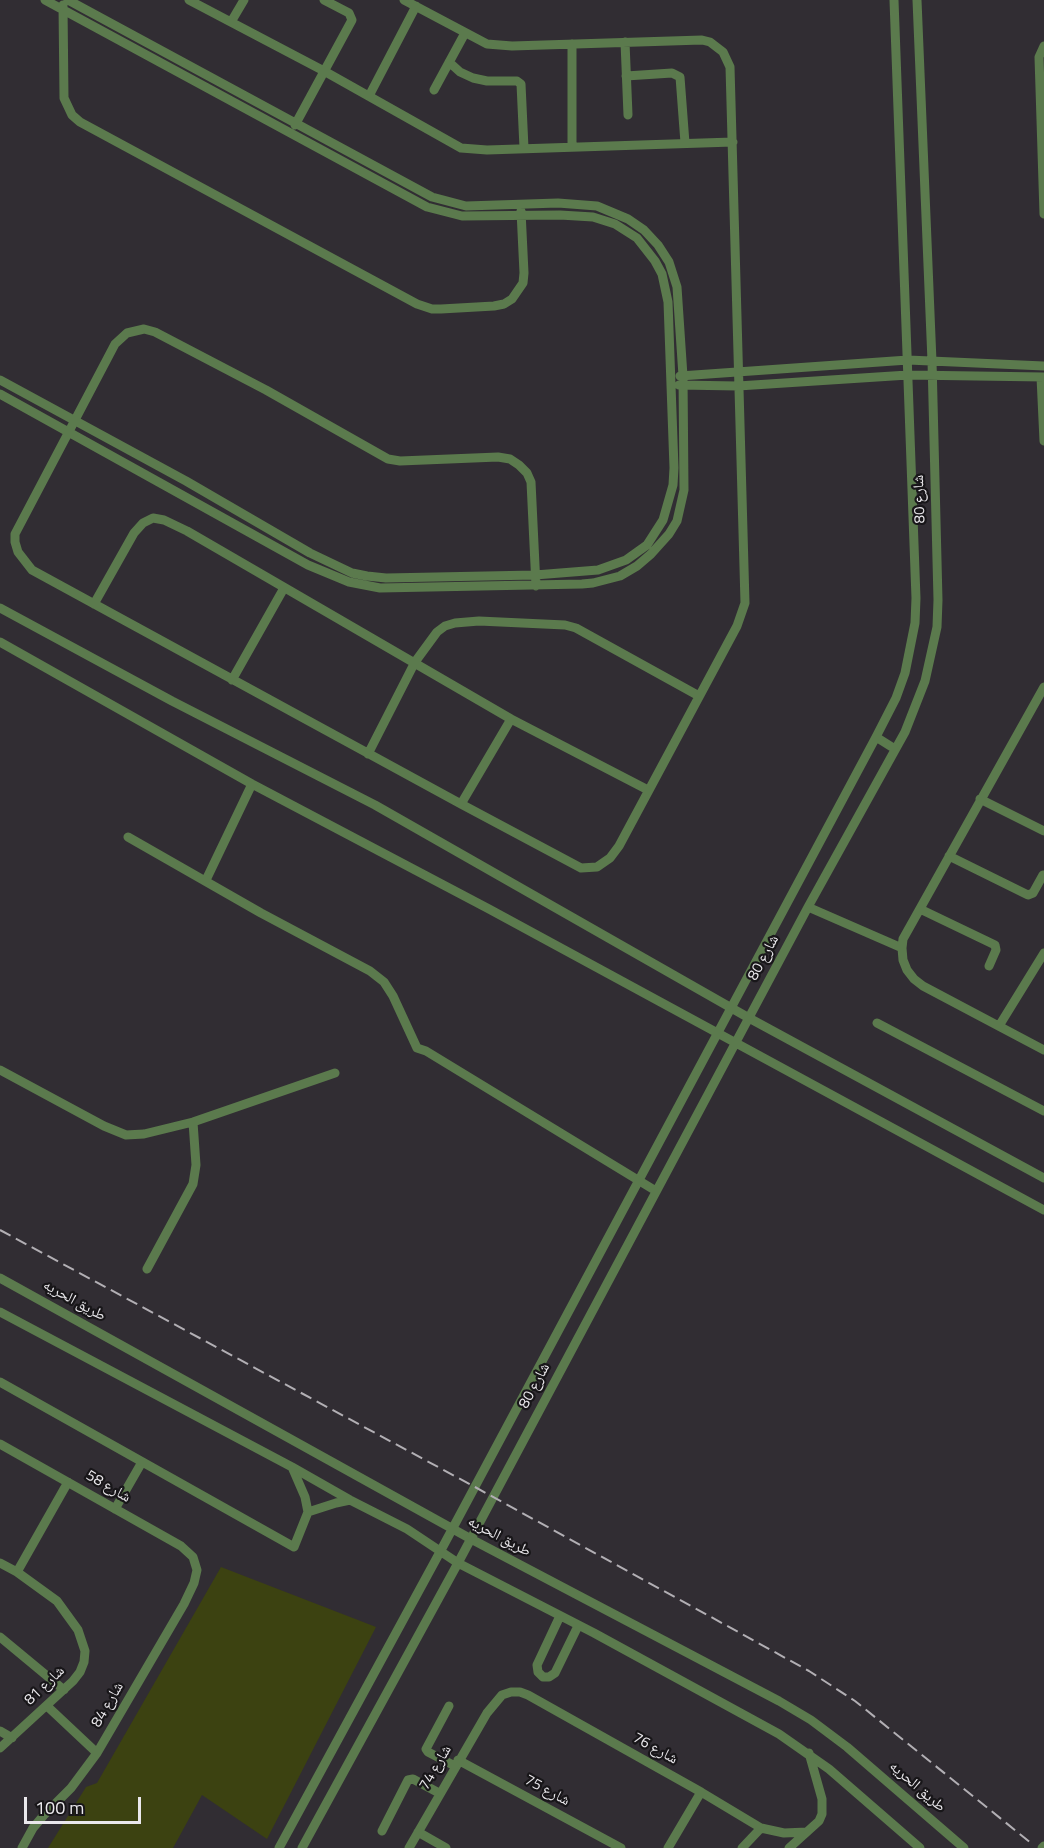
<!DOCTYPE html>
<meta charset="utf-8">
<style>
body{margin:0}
#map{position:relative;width:1044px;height:1848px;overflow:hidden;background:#312d33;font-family:"Titillium Web",sans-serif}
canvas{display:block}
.scale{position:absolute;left:24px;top:1797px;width:117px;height:27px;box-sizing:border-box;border:3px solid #eae8ec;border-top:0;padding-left:8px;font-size:18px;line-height:21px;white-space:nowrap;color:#eae8ec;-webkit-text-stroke:4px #181619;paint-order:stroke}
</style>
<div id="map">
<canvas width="1044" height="1848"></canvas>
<div class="scale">100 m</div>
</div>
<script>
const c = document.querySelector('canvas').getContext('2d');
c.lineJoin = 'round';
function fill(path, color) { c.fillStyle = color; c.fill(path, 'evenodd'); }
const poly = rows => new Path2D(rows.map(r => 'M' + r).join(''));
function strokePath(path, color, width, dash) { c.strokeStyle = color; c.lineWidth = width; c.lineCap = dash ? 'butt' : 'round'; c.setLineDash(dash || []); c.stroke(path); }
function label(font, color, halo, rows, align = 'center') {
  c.font = font + ' "Titillium Web","Noto Naskh Arabic",sans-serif'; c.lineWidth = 4.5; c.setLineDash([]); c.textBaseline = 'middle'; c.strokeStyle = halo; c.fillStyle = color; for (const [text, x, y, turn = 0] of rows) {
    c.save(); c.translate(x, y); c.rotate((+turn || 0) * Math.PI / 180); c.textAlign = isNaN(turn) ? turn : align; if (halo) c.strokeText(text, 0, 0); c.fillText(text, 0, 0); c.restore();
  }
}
fill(poly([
 [221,1567,376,1627,267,1839,202,1795,173,1848,48,1848,86,1787,97,1783]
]), '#3c4211');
strokePath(poly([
 [189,0,324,71,461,148,487,150,733,142],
 [404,0,487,44,512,46,702,40,710,42,723,52,730,67,745,603,737,626,619,846,610,858,597,867,581,868,461,804,32,570,18,552,15,542,15,534,115,344,127,333,144,329,155,332,266,390,388,459,400,461,498,457,510,459,519,465,527,473,531,482,536,586],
 [63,5,64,98,72,115,80,122,417,304,432,309,441,309,494,306,504,304,512,299,523,283,524,273,521,211],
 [231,22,244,0],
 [625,42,628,115],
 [572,44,572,146],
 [1044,46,1039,57,1044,214],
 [449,62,460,72,473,78,487,81,517,81,521,84,524,148],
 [626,76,672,73,680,77,685,143],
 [434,90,465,33],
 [369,96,416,6],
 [295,125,352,20,349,13,324,0],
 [680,376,908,360,1044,366],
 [1041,377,1044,441],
 [0,380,186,481,310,553,352,573,367,576,386,578,535,575,598,570,626,560,647,545,663,520,673,485,674,468,668,302,662,274,655,261,637,238,615,224,593,217,560,215,462,216,427,207,45,0],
 [679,385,738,386,908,375,1044,377],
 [0,394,308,565,349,582,380,588,582,584,593,583,620,576,637,566,651,554,669,534,677,521,684,490,683,376,677,287,669,262,658,245,644,230,628,219,597,206,558,203,466,206,432,197,68,0],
 [94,604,134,533,143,523,153,518,164,520,187,531,511,719,648,790],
 [0,608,172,701,375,805,749,1018,1044,1178],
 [0,642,252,784,489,909,1044,1210],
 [232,680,284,588],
 [1044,687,903,939,902,948,903,960,907,970,914,979,923,986,1044,1050],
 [876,737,895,749],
 [368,754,415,662,437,632,445,626,455,623,479,621,565,625,576,628,699,696],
 [980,799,1044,831],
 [461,804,511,719],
 [128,837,261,913,370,971,384,982,393,996,417,1048,426,1051,656,1191],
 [949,856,1028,895,1033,893,1043,875],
 [206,880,252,784],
 [808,907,902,948],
 [920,909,995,945,996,950,989,966],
 [877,1023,1044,1111],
 [999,1026,1044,953],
 [0,1070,104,1126,126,1135,144,1134,193,1122,335,1073],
 [147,1269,193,1184,196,1165,193,1122],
 [0,1278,471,1539,779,1701,811,1720,847,1747,964,1848],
 [0,1312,292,1467,350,1500,407,1529,458,1563,594,1633,779,1734,829,1769,920,1848],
 [0,1382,294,1547,308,1512,305,1497,292,1467],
 [0,1444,181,1546,193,1557,197,1570,194,1583,184,1604,97,1753,71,1788,44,1815,33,1828,22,1848],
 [115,1509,142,1462],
 [308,1512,336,1503,350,1500],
 [0,1563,17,1572,57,1601,78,1630,85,1651,84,1662,80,1672,73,1681,0,1748],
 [17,1572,68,1482],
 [560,1616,537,1665,538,1672,543,1677,549,1677,555,1673,578,1626],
 [0,1637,64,1690],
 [47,1706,97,1753],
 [449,1706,426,1749,428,1752,455,1766],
 [0,1731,12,1738],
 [458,1760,621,1848],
 [382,1831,408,1780,413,1779,439,1793],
 [418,1832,446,1848],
 [279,1848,440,1552,876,737,896,698,905,673,915,623,916,598,894,0],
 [302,1848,458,1563,808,907,905,732,925,681,937,627,938,600,932,361,917,0],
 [409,1848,487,1713,502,1695,511,1692,520,1692,528,1695,701,1792,761,1828,784,1833,807,1832],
 [668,1848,701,1792],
 [742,1848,761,1828],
 [789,1848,819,1821,822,1814,822,1799,809,1753],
 [1042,1848,1044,1846]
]), '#5b7a4d', 9);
strokePath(poly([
 [0,1230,475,1487,809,1671,855,1701,1031,1843]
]), '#b2afb4', 2, [12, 6]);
label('15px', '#eae8ec', '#181619', [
 ["شارع 80",920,499,-92],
 ["شارع 80",764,958,-62],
 ["طريق الحريه",74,1301,29],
 ["شارع 80",535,1386,-62],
 ["شارع 58",108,1487,30],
 ["طريق الحريه",499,1537,28],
 ["شارع 81",45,1686,-44],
 ["شارع 84",108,1705,-60],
 ["شارع 76",655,1749,29],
 ["شارع 74",436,1768,-60],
 ["طريق الحريه",917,1787,41],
 ["شارع 75",547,1791,28]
]);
</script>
